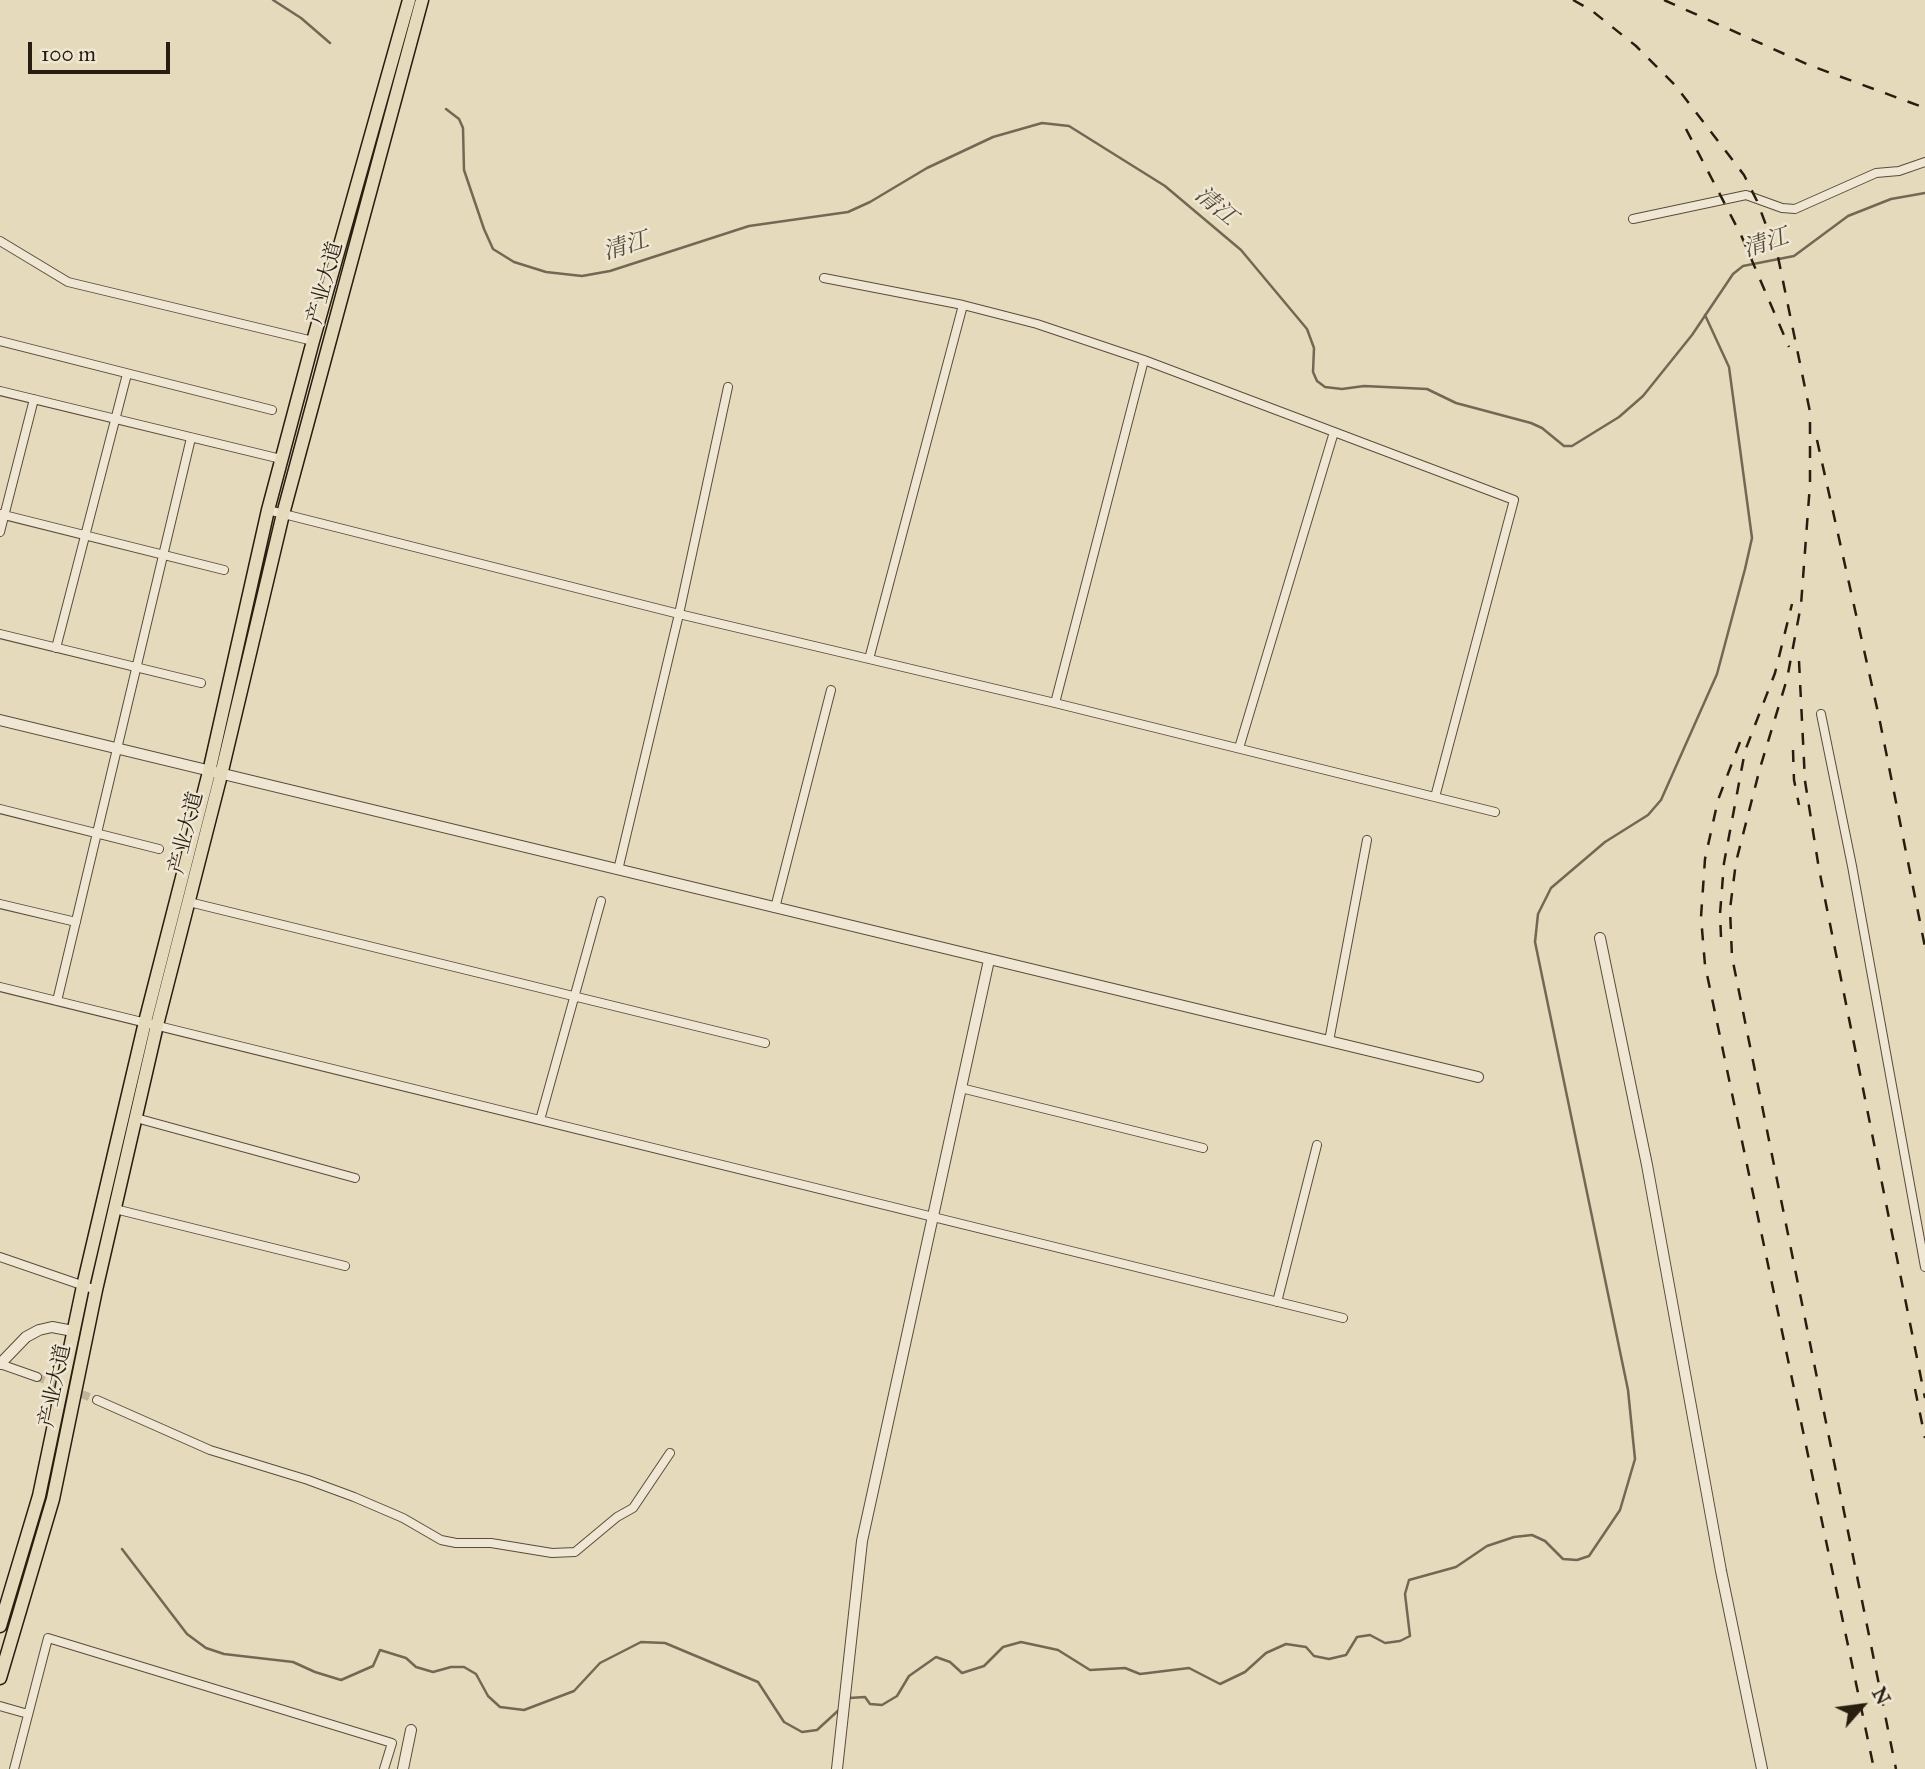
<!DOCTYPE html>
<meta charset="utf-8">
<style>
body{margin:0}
#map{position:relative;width:1925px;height:1769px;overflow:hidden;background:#e6dabc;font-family:"IM FELL Great Primer",serif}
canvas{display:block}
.north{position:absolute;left:1827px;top:1671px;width:70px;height:70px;-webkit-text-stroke:5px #efe7d3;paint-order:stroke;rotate:62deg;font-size:19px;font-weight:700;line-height:28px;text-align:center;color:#281e10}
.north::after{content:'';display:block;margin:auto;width:24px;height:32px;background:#281e10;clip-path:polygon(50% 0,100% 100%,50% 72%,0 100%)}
.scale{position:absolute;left:28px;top:42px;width:142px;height:32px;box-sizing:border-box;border:4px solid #281e10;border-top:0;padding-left:9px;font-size:21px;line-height:24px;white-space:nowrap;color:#281e10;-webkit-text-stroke:5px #efe7d3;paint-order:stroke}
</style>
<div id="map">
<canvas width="1925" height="1769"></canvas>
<div class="north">N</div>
<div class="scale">100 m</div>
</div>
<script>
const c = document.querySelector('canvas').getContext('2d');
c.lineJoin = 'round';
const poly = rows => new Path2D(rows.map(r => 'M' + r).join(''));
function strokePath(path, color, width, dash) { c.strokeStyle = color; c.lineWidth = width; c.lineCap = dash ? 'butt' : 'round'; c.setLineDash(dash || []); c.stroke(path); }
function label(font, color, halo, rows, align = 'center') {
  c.font = font + ' "IM FELL Great Primer","Noto Serif SC",serif'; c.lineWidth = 5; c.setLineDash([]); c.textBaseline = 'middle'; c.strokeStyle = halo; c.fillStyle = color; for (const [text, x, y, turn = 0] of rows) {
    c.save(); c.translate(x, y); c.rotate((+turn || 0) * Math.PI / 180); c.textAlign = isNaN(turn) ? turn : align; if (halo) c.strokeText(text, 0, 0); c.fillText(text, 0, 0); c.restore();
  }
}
strokePath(poly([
 [273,0,301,18,330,43],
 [446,109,459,119,463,128,464,170,484,229,493,249,514,262,546,272,582,276,610,271,749,226,848,212,870,202,927,168,993,137,1042,123,1069,126,1165,186,1241,250,1307,329,1314,348,1313,372,1317,381,1325,387,1342,389,1364,386,1427,389,1456,403,1531,423,1542,428,1564,446,1572,446,1619,417,1643,396,1692,335,1733,274,1743,266,1794,256,1848,216,1891,199,1925,193],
 [122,1549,187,1634,206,1648,224,1654,293,1662,315,1672,341,1680,373,1666,380,1650,406,1658,416,1667,433,1672,451,1667,464,1667,476,1674,488,1696,500,1707,524,1710,574,1691,600,1663,641,1642,665,1643,758,1682,784,1722,802,1732,817,1730,841,1708],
 [847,1700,849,1698,865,1697,870,1704,882,1705,897,1696,909,1676,936,1657,950,1662,962,1673,984,1666,1003,1647,1021,1642,1058,1650,1090,1670,1125,1668,1140,1674,1189,1668,1220,1684,1245,1672,1266,1653,1286,1644,1306,1647,1314,1656,1329,1659,1346,1655,1357,1637,1370,1635,1385,1643,1400,1641,1410,1636,1405,1594,1409,1580,1456,1567,1487,1546,1514,1537,1532,1535,1545,1541,1563,1559,1577,1560,1589,1556,1620,1510,1635,1459,1628,1390,1535,942,1538,914,1551,888,1605,842,1648,815,1661,800,1717,674,1745,569,1752,538,1729,367,1705,315]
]), '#736854', 2.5);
strokePath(poly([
 [37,1377,97,1400]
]), '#c0b49a', 8, [8, 4]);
const minor = poly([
 [1633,219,1746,195,1782,208,1795,209,1876,173,1899,171,1925,162],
 [0,241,68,282,313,341],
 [824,278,963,305,1037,324,1144,360,1514,500,1435,797],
 [0,341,272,410],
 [0,391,281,459],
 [268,510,679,614,1055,703,1495,812],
 [0,514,224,570],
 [0,532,34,399],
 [0,634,201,683],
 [56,648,127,374],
 [869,659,963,305],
 [1055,703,1144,360],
 [1821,714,1852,866,1925,1267],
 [1239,748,1334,432],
 [0,809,159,849],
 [618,870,679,614,728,387],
 [189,902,765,1043],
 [0,904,76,922],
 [775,908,831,690],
 [0,987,1343,1318],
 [57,1001,191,438],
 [1329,1041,1367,840],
 [961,1088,1203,1148],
 [136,1118,355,1178],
 [540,1120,601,901],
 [115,1209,345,1266],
 [0,1257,96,1290],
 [1277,1302,1317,1145],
 [0,1364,37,1377],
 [97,1400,210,1450,308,1480,354,1497,403,1518,441,1540,456,1543,491,1543,552,1553,575,1552,617,1517,633,1508,670,1453],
 [0,1706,28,1714],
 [14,1769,48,1638,392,1743,384,1769]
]);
const tertiary = poly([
 [0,720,1478,1077],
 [1600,938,1647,1165,1721,1571,1762,1769],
 [0,1364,26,1337,39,1330,52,1327,73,1331],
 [403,1769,411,1730],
 [837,1769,862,1541,989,960]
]);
const primary = poly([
 [0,1626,39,1496,83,1286,145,1022,209,772,268,510,313,341,409,0],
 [0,1678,53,1499,96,1290,157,1025,221,775,283,514,422,0]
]);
strokePath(minor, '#584d3b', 10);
strokePath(tertiary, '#584d3b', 12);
strokePath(primary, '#281e10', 15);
strokePath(minor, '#efe7d3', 8);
strokePath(tertiary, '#efe7d3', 10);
strokePath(primary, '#e6dabc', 12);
strokePath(poly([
 [1573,0,1591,10,1636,46,1675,85,1744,175,1757,201,1778,257,1810,412,1810,484,1801,605,1787,679,1760,768,1736,862,1730,909,1732,957,1896,1769],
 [1664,0,1809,65,1925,108],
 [1686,129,1741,235,1789,347],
 [1817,440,1879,717,1925,947],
 [1799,661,1805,781,1819,869,1925,1398],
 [1740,742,1718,800,1705,859,1701,917,1705,965,1874,1769],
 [1793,750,1794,780,1799,805],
 [1721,937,1720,914,1724,863,1745,751,1775,673,1792,604],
 [1915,1389,1925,1438]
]), '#281e10', 2.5, [12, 12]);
label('21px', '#281e10', '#efe7d3', [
 ["产业大道",326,283,-75],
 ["产业大道",187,833,-76],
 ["产业大道",56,1386,-78]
]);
label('italic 23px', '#544938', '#efe7d3', [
 ["清江",1215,207,40],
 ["清江",1766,244,-18],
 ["清江",626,247,-17]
]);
</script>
